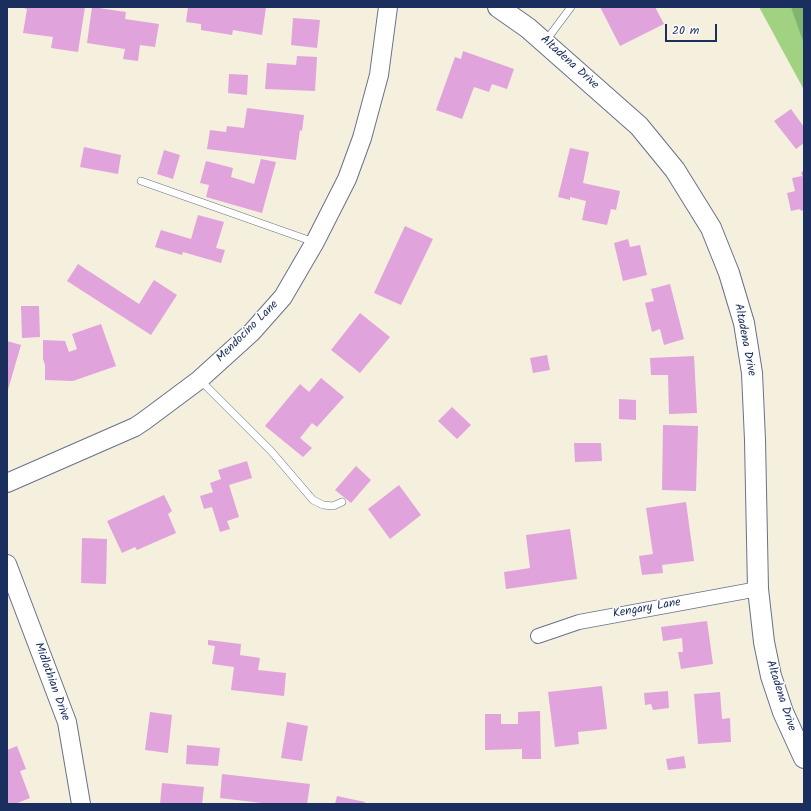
<!DOCTYPE html>
<style>
body{margin:0}
#map{position:relative;width:811px;height:811px;overflow:hidden;background:#f5efde;font-family:Kalam,sans-serif}
canvas{display:block}
.frame{position:absolute;inset:0;border:8px solid #1b2f5e;pointer-events:none}
.scale{position:absolute;left:665px;top:24px;width:52px;height:18px;box-sizing:border-box;border:2px solid #1b2f5e;border-top:0;padding-left:5px;font-size:12px;line-height:14px;white-space:nowrap;color:#1b2f5e;-webkit-text-stroke:3px #fff;paint-order:stroke}
</style>
<div id="map">
<canvas width="811" height="811"></canvas>
<div class="frame"></div>
<div class="scale">20 m</div>
</div>
<script>
const c = document.querySelector('canvas').getContext('2d');
c.lineJoin = 'round';
function fill(path, color) { c.fillStyle = color; c.fill(path, 'evenodd'); }
const poly = rows => new Path2D(rows.map(r => 'M' + r).join(''));
function strokePath(path, color, width, dash) { c.strokeStyle = color; c.lineWidth = width; c.lineCap = dash ? 'butt' : 'round'; c.setLineDash(dash || []); c.stroke(path); }
function label(font, color, halo, rows, align = 'center') {
  c.font = font + ' Kalam,sans-serif'; c.lineWidth = 3; c.setLineDash([]); c.textBaseline = 'middle'; c.strokeStyle = halo; c.fillStyle = color; for (const [text, x, y, turn = 0] of rows) {
    c.save(); c.translate(x, y); c.rotate((+turn || 0) * Math.PI / 180); c.textAlign = isNaN(turn) ? turn : align; if (halo) c.strokeText(text, 0, 0); c.fillText(text, 0, 0); c.restore();
  }
}
fill(poly([
 [759,7,804,7,804,89,803,88]
]), '#a1d281');
fill(poly([
 [791,7,804,7,804,44]
]), '#80b46f');
fill(poly([
 [20,7,85,7,78,52,51,48,53,37,23,33,27,9],
 [92,7,126,12,125,19,159,24,155,47,140,45,138,61,123,59,125,49,87,43],
 [188,7,266,7,262,35,233,30,232,35,201,30,201,24,186,22],
 [600,7,655,7,664,24,620,46],
 [293,18,320,20,317,48,291,45],
 [463,51,514,69,507,89,492,84,489,92,474,87,462,119,436,110,455,57,461,59],
 [297,56,317,57,315,91,265,89,267,63,296,65],
 [229,74,248,75,247,95,228,93],
 [247,108,304,115,302,131,300,130,296,160,207,149,210,130,226,132,227,126,244,128],
 [791,109,804,127,804,143,796,149,774,121],
 [84,147,121,155,118,174,80,167],
 [570,148,589,152,583,183,620,191,616,210,611,209,607,225,582,220,586,201,570,197,570,200,558,197],
 [164,150,180,155,173,179,157,174],
 [261,159,276,162,262,213,206,197,209,185,200,183,206,161,233,168,231,177,254,184],
 [804,171,804,210,801,211,800,209,791,211,787,193,795,191,792,178,802,176,801,172],
 [198,215,224,222,216,248,225,250,221,263,183,252,182,255,155,247,161,230,191,239],
 [405,226,433,239,401,305,374,293],
 [628,239,630,247,640,245,647,275,623,281,614,243],
 [78,264,139,304,154,280,177,295,151,335,67,281],
 [670,284,684,339,664,345,660,329,652,332,645,303,654,301,651,289],
 [21,306,39,306,40,337,22,338],
 [360,313,390,337,360,373,331,350],
 [101,324,116,366,73,381,45,380,45,365,43,359,43,340,65,341,69,352,77,349,72,334],
 [7,341,21,345,7,393],
 [547,355,550,370,533,373,530,358],
 [694,356,697,413,669,414,668,375,651,375,650,358],
 [321,378,344,397,317,427,312,423,300,438,312,448,303,457,265,426,300,384,309,392],
 [619,399,636,400,636,420,619,419],
 [452,407,471,425,457,439,438,421],
 [663,425,698,426,696,491,662,490],
 [574,443,601,443,602,461,575,462],
 [247,461,252,478,229,485,239,517,227,521,230,529,220,532,212,507,204,509,200,496,213,492,210,483,221,479,218,470],
 [356,466,371,480,351,503,335,490],
 [399,485,421,515,390,539,368,509],
 [164,495,172,511,168,514,176,533,137,550,135,547,122,553,107,521],
 [686,502,694,561,662,565,663,573,642,575,639,556,653,554,646,508],
 [570,529,577,579,506,589,504,572,530,568,526,535],
 [82,538,107,539,106,584,81,583],
 [707,621,713,664,681,669,678,652,683,652,682,638,663,641,661,627],
 [208,640,241,644,240,655,260,658,258,670,286,673,284,696,231,690,234,667,212,664,215,646,208,645],
 [602,686,607,729,578,732,579,744,555,747,548,692],
 [668,691,669,708,653,710,651,704,645,705,644,693],
 [720,692,722,719,730,718,731,742,698,744,694,694],
 [540,711,541,759,522,759,522,749,485,750,485,714,501,714,501,724,518,724,518,712],
 [150,712,172,715,168,753,145,750],
 [287,722,308,726,302,761,281,758],
 [187,745,220,748,218,766,186,764],
 [17,746,26,769,20,771,30,798,15,804,7,804,7,750],
 [684,756,686,768,668,770,666,759],
 [222,774,310,784,307,804,270,804,220,798],
 [162,783,204,787,202,804,160,804],
 [337,796,365,802,364,804,335,804]
]), '#e1a3db');
const service = poly([
 [545,42,571,7],
 [141,181,314,242],
 [200,380,271,451,313,500,323,505,333,506,342,502]
]);
const minor = poly([
 [538,636,579,622,758,589]
]);
const tertiary = poly([
 [7,483,135,427,144,421,199,380,252,332,283,297,315,242,347,179,362,138,379,75,388,7],
 [7,564,67,722,81,804]
]);
const secondary = poly([
 [498,7,528,28,639,126,675,170,711,228,729,273,744,323,752,373,755,440,758,589,764,642,771,676,783,712,804,758]
]);
strokePath(service, '#67728b', 8);
strokePath(minor, '#67728b', 16);
strokePath(tertiary, '#67728b', 20);
strokePath(secondary, '#67728b', 22);
strokePath(service, '#fff', 7);
strokePath(minor, '#fff', 14);
strokePath(tertiary, '#fff', 18);
strokePath(secondary, '#fff', 20);
label('12px', '#1b2f5e', '#fff', [
 ["Altadena Drive",569,63,42],
 ["Mendocino Lane",248,332,-45],
 ["Altadena Drive",744,340,79],
 ["Kengary Lane",647,609,-10],
 ["Midlothian Drive",51,682,70],
 ["Altadena Drive",780,696,72]
]);
</script>
